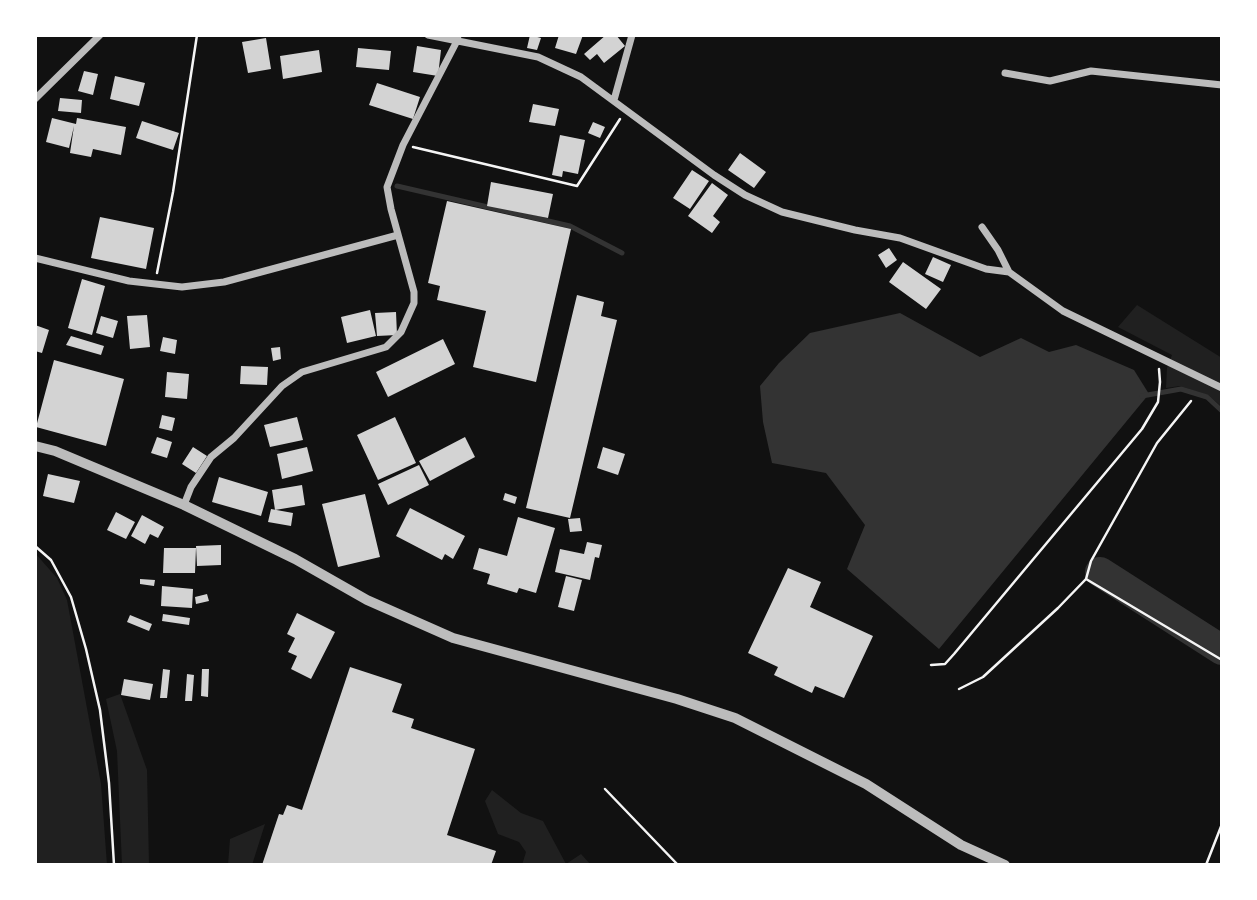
<!DOCTYPE html>
<style>
body{margin:0}
#map{position:relative;width:1257px;height:900px;overflow:hidden;background:#111;font-family:Montserrat,sans-serif}
canvas{display:block}
.frame{position:absolute;inset:0;border:37px solid #fff;pointer-events:none}
</style>
<div id="map">
<canvas width="1257" height="900"></canvas>
<div class="frame"></div>
</div>
<script>
const c = document.querySelector('canvas').getContext('2d');
c.lineJoin = 'round';
function fill(path, color) { c.fillStyle = color; c.fill(path, 'evenodd'); }
const poly = rows => new Path2D(rows.map(r => 'M' + r).join(''));
function strokePath(path, color, width, dash) { c.strokeStyle = color; c.lineWidth = width; c.lineCap = dash ? 'butt' : 'round'; c.setLineDash(dash || []); c.stroke(path); }
fill(poly([
 [1137,305,1222,358,1222,407,1208,395,1180,386,1166,388,1167,368,1172,355,1118,327],
 [35,553,57,578,67,600,101,784,107,865,35,865],
 [120,694,147,770,149,865,122,865,117,751,106,699],
 [492,790,521,813,543,821,566,864,581,854,591,865,522,865,526,852,519,842,498,834,485,801],
 [265,824,252,865,228,865,230,839]
]), '#202020');
fill(poly([
 [900,313,980,357,1021,338,1049,352,1076,345,1134,370,1149,394,939,649,847,569,865,525,826,473,772,463,763,422,760,386,779,363,810,333]
]), '#333');
strokePath(poly([
 [397,186,570,226,622,253],
 [1142,396,1181,389,1207,397,1222,411]
]), '#333', 5);
strokePath(poly([
 [1100,572,1222,650]
]), '#333', 30);
fill(poly([
 [530,35,541,38,537,50,527,48],
 [559,35,583,35,576,54,555,48],
 [606,35,616,35,625,46,604,63,597,54,590,60,584,54],
 [266,38,271,69,248,73,242,42],
 [417,46,441,50,438,76,413,72],
 [358,48,391,51,389,70,356,67],
 [319,50,322,72,283,79,280,56],
 [84,71,98,74,93,95,78,91],
 [115,76,145,83,139,106,110,99],
 [377,83,420,97,413,119,369,105],
 [60,98,82,100,81,113,58,111],
 [533,104,559,109,555,126,529,122],
 [52,118,76,124,77,118,126,127,121,155,93,149,91,157,70,153,74,126,69,148,46,142],
 [142,121,179,133,173,150,136,138],
 [593,122,605,127,600,138,588,133],
 [560,135,585,140,578,174,563,171,562,177,552,175],
 [740,153,766,172,754,188,728,170],
 [692,170,709,181,690,209,673,198],
 [491,182,553,194,548,218,487,206],
 [712,183,728,195,713,216,720,222,712,233,688,216],
 [447,201,571,229,536,382,473,367,486,311,437,300,440,286,428,283],
 [100,217,154,228,146,269,91,258],
 [889,248,897,260,886,268,878,255],
 [933,257,951,265,943,282,925,274],
 [903,262,941,289,926,309,889,282],
 [82,279,105,286,92,335,68,328],
 [577,295,604,302,601,316,617,320,570,518,526,508],
 [370,310,376,336,347,343,341,317],
 [396,312,397,335,377,336,375,313],
 [147,315,150,347,130,349,127,316],
 [101,316,118,321,113,338,96,333],
 [35,325,49,330,42,353,35,351],
 [71,336,104,346,101,355,66,345],
 [163,337,177,340,175,354,160,351],
 [443,339,455,364,388,397,376,372],
 [280,347,281,359,273,361,271,348],
 [54,360,124,379,106,446,36,427],
 [241,366,268,367,267,385,240,384],
 [167,372,189,374,187,399,165,397],
 [162,415,175,418,172,431,159,428],
 [297,417,303,440,270,447,264,425],
 [395,417,416,463,378,480,357,435],
 [157,437,172,442,167,458,151,453],
 [465,437,475,457,430,481,419,461],
 [193,447,207,456,196,473,182,464],
 [307,447,313,471,282,479,277,454],
 [603,447,625,454,618,475,597,468],
 [419,465,429,485,388,505,378,484],
 [48,474,80,481,74,503,43,496],
 [219,477,268,492,261,516,212,502],
 [302,485,305,505,275,510,272,490],
 [505,493,517,497,515,504,503,500],
 [365,494,380,557,338,567,322,504],
 [410,508,465,536,453,559,445,554,442,560,396,536],
 [271,509,293,513,291,526,268,522],
 [116,512,135,522,126,539,107,530],
 [142,515,164,527,158,538,150,534,145,544,131,536],
 [518,517,555,528,536,593,519,588,517,593,487,584,490,574,473,569,479,548,507,556],
 [580,518,582,531,570,532,568,519],
 [587,542,602,545,599,558,595,557,590,580,555,572,560,549,584,554],
 [221,545,221,565,197,566,196,546],
 [164,548,196,548,195,573,163,573],
 [788,568,821,582,810,607,873,636,844,698,815,686,812,693,774,675,778,667,748,653],
 [566,576,582,580,574,611,558,607],
 [140,579,155,580,154,586,140,584],
 [162,586,193,589,192,608,161,606],
 [207,594,209,601,196,604,195,597],
 [297,613,335,632,311,679,291,669,297,656,288,652,295,638,287,634],
 [163,614,190,618,189,625,162,621],
 [130,615,152,624,149,631,127,622],
 [350,667,402,684,392,712,414,719,411,728,475,749,447,835,496,851,491,865,262,865,279,814,283,815,287,805,302,810],
 [163,669,170,670,167,698,160,698],
 [202,669,209,669,208,697,201,696],
 [187,674,194,675,192,701,185,701],
 [124,679,153,684,150,700,121,695]
]), '#d3d3d3');
strokePath(poly([
 [413,147,577,186,620,119],
 [157,273,173,192,197,35],
 [35,546,51,560,71,597,86,649,100,710,109,783,114,865],
 [1086,579,1091,561,1157,443,1191,401],
 [931,665,945,664,954,654,1142,429,1158,402,1160,382,1159,369],
 [959,689,983,677,1058,608,1086,579,1222,660],
 [605,789,678,865],
 [1206,865,1222,824]
]), '#f5f5f5', 2.5);
strokePath(poly([
 [428,35,538,57,581,77,714,175,745,195,782,212,855,230,900,238,986,269,1009,272,1063,311,1222,388],
 [1005,73,1050,81,1091,71,1222,85],
 [35,99,100,35],
 [614,100,632,35],
 [982,227,998,250,1009,272],
 [35,258,129,281,182,287,224,282,398,235],
 [184,505,191,487,211,457,234,438,282,386,302,372,386,347,401,332,414,303,414,292,391,209,387,187,403,145,458,39]
]), '#bcbcbc', 7);
strokePath(poly([
 [35,446,55,451,184,505,295,559,367,600,453,638,677,699,735,718,866,784,961,845,1005,865]
]), '#bcbcbc', 10);
</script>
